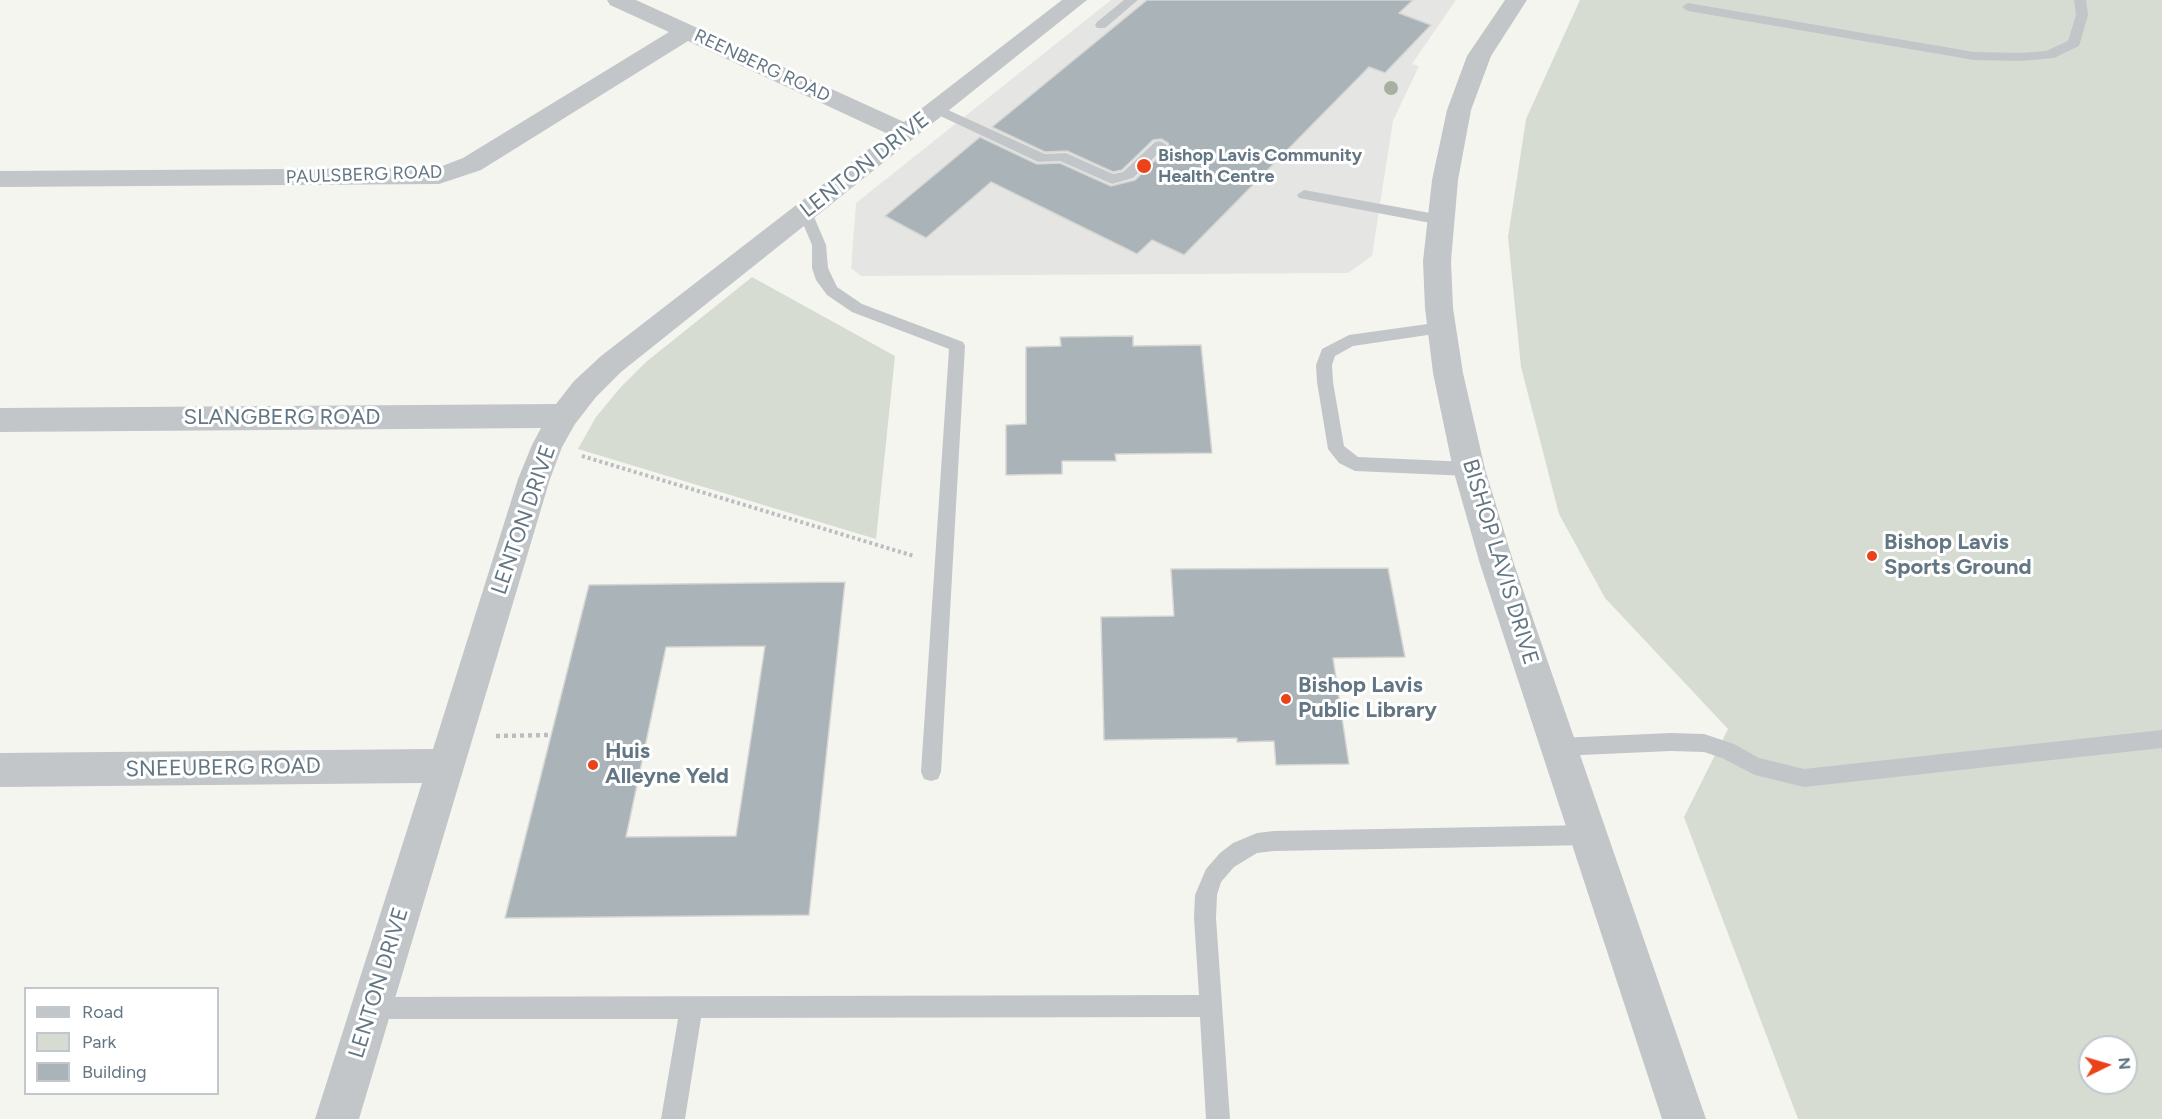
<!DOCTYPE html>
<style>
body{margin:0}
#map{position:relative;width:2162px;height:1119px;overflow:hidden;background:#f5f5f0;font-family:Figtree,sans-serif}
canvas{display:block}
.legend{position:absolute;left:24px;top:987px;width:195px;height:108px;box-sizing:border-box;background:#fff;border:2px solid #c0c8cd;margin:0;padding:8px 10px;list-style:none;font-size:18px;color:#627683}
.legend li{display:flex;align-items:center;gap:12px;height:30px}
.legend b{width:30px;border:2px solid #c0c8cd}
.north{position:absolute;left:2078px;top:1035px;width:60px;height:60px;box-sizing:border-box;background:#fff;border:2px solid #c0c8cd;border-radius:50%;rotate:85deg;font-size:16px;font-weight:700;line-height:24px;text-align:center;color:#627683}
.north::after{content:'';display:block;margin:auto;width:21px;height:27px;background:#eb421a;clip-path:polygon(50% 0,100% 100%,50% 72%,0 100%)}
</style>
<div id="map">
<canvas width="2162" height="1119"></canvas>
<ul class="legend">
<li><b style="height:8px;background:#c2c6c9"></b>Road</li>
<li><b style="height:16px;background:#d6dcd1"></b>Park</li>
<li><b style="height:16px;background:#aab3b7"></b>Building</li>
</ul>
<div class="north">N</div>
</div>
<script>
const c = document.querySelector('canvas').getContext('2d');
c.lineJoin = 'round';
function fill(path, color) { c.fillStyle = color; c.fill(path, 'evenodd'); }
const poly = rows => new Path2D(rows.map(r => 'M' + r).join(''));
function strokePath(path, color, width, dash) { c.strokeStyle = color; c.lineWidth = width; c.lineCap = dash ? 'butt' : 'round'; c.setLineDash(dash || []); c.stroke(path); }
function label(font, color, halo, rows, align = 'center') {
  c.font = font + ' Figtree,sans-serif'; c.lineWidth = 6; c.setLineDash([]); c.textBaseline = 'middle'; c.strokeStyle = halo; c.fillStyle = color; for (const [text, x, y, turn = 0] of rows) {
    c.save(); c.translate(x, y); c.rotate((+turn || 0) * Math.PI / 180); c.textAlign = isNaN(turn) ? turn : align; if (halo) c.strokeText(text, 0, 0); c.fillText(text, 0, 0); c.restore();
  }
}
fill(poly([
 [1111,0,1456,0,1412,64,1419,66,1393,121,1372,256,1348,273,861,276,851,268,856,203]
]), '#e5e6e4');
fill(poly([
 [1580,0,2162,0,2162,1119,1798,1119,1684,817,1728,729,1605,598,1559,514,1521,367,1508,237,1526,119],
 [2090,1047,2126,1047,2126,1083,2090,1083],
 [752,277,895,356,876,539,578,449,596,417,620,388,646,362]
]), '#d6dcd1');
const building = poly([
 [1147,0,1413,0,1399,13,1431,25,1385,73,1369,67,1184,255,1152,240,1137,254,991,182,926,238,885,216,980,137,1037,164,1060,163,1111,186,1135,180,1169,147,1168,143,1161,139,1153,140,1122,170,1113,172,1067,151,1045,152,992,127,1147,0],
 [1133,336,1133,346,1201,345,1212,453,1115,454,1116,461,1062,461,1062,474,1006,475,1006,425,1026,424,1026,347,1061,346,1060,337,1133,336],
 [1388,568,1405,657,1333,658,1349,764,1276,765,1274,741,1237,742,1237,738,1104,740,1101,617,1174,616,1171,569,1388,568],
 [845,582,809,915,505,918,589,585,845,582],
 [765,646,736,836,626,837,666,647,765,646]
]);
fill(building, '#aab3b7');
strokePath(building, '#d6d6d3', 1.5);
strokePath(poly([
 [582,456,914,556]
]), '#bbbec0', 4, [3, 3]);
strokePath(poly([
 [496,736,550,735]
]), '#bbbec0', 4.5, [4, 4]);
fill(poly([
 [1124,0,1138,0,1105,28,1097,28,1095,25,1097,22,1124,0],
 [2074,0,2086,0,2088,15,2079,46,2054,58,2021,61,1974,60,1688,11,1682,7,1688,3,1974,52,2021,53,2046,51,2068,41,2076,15,2074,0],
 [937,105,1045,154,1066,153,1113,174,1123,172,1155,142,1160,141,1167,145,1133,178,1112,184,1060,161,1038,162,932,112,930,109,937,105],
 [1304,190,1441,215,1448,220,1441,225,1299,198,1297,195,1304,190],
 [805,207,812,212,826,245,828,268,837,287,862,304,963,342,965,346,941,772,938,779,931,781,924,779,921,772,949,349,852,312,827,295,816,280,812,268,812,245,798,212,805,207],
 [1442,322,1448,324,1450,328,1448,332,1353,346,1335,356,1332,365,1333,382,1344,446,1358,457,1469,462,1475,464,1478,469,1475,474,1469,476,1355,471,1339,463,1328,449,1317,382,1316,365,1322,349,1349,335,1442,322],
 [2162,730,2162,748,1804,787,1755,775,1722,758,1704,752,1671,751,1559,756,1552,753,1549,747,1552,741,1559,738,1671,733,1704,734,1734,744,1759,758,1804,769,2162,730],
 [1589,825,1596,828,1599,835,1596,842,1589,845,1274,851,1257,853,1234,867,1221,882,1217,895,1216,918,1230,1119,1206,1119,1200,1017,701,1018,685,1119,661,1119,678,1019,371,1019,363,1016,360,1008,363,1000,371,997,1199,995,1194,918,1195,895,1206,869,1220,853,1233,843,1257,833,1274,831,1589,825]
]), '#c2c6c9');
fill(poly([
 [607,0,636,0,904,122,1062,0,1087,0,621,372,596,397,575,424,562,447,550,479,359,1119,315,1119,422,783,0,787,0,753,433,749,518,479,532,445,541,428,0,432,0,408,556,404,574,381,601,356,888,134,688,41,481,170,439,184,0,187,0,171,437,168,463,158,669,32,610,5,607,0]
]), '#c2c6c9');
fill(poly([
 [1505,0,1527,0,1491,56,1471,110,1458,180,1451,261,1453,308,1463,373,1485,469,1514,564,1706,1119,1662,1119,1480,564,1453,469,1433,373,1425,308,1423,261,1432,180,1447,110,1467,56,1505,0]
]), '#c2c6c9');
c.fillStyle = '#a7b1a1';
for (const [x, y] of [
 [1391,88]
]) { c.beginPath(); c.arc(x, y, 7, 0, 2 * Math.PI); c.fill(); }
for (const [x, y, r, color] of [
 [1144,166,8,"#eb421a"],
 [1872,556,6,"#eb421a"],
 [1286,699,6,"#eb421a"],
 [593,765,6,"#eb421a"]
]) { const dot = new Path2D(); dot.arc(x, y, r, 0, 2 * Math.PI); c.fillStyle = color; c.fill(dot); strokePath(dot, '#fff', 2); }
label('18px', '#627683', '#fff', [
 ["REENBERG ROAD",762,66,25],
 ["PAULSBERG ROAD",364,175,-2]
]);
label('bold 18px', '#627683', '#fff', [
 ["Bishop Lavis Community",1158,156],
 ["Health Centre",1158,177]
], 'left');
label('22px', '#627683', '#fff', [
 ["LENTON DRIVE",865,165,-38],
 ["SLANGBERG ROAD",282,418],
 ["LENTON DRIVE",524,520,-71],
 ["BISHOP LAVIS DRIVE",1500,562,73],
 ["SNEEUBERG ROAD",223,768,-1],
 ["LENTON DRIVE",379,983,-73]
]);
label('bold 22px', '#627683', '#fff', [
 ["Bishop Lavis",1884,543],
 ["Sports Ground",1884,568],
 ["Bishop Lavis",1298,686],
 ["Public Library",1298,711],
 ["Huis",605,752],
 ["Alleyne Yeld",605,777]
], 'left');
</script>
